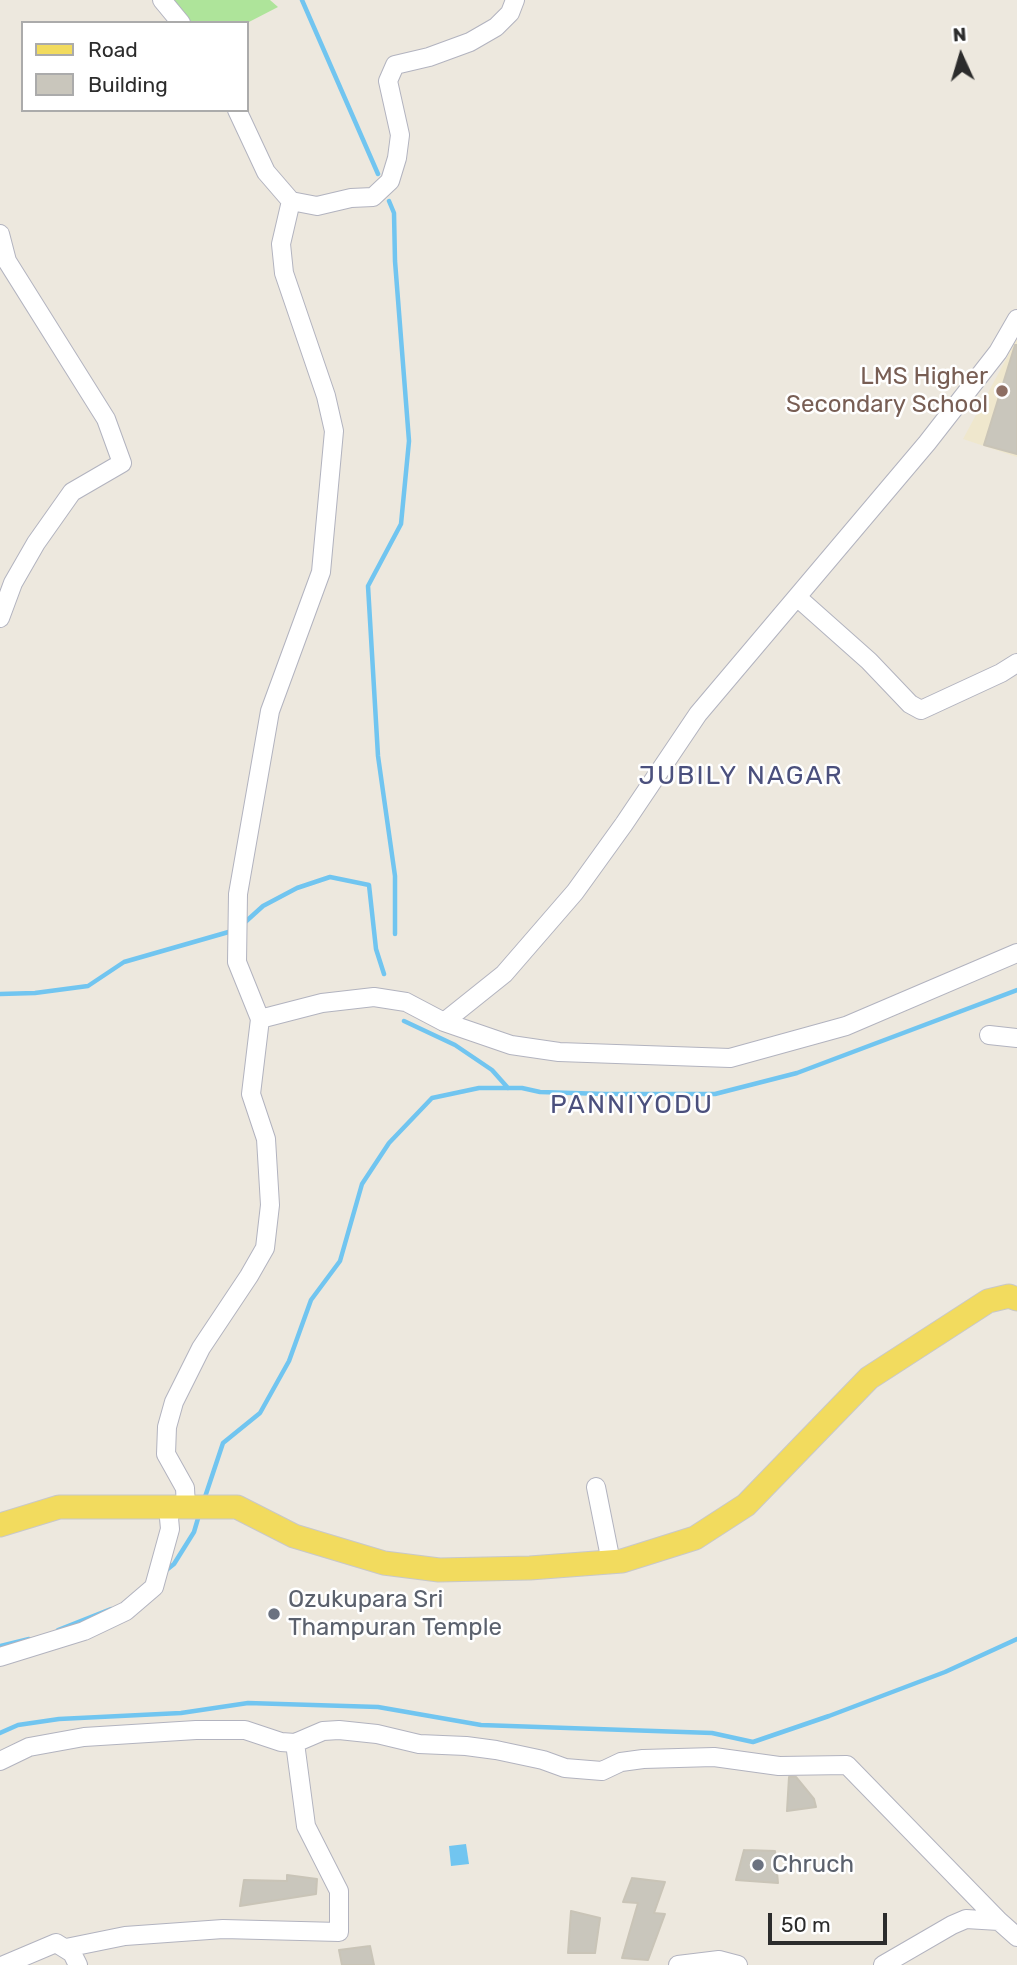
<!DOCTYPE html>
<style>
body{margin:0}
#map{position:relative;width:1017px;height:1965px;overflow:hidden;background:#ede8de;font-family:Rubik,sans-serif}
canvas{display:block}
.legend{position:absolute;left:21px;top:21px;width:228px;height:91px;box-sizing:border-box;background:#fff;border:2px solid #ababab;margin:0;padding:9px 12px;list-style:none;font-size:21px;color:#2c2c2c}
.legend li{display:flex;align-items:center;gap:14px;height:35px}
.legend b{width:35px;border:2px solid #ababab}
.north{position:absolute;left:926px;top:21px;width:70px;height:70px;-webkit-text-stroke:5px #fff;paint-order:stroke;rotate:356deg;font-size:19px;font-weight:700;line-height:28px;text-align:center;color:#2c2c2c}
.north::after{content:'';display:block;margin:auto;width:24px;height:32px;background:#2c2c2c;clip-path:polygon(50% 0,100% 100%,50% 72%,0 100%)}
.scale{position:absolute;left:768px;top:1913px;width:119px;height:32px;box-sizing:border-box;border:4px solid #2c2c2c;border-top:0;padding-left:9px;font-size:21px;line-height:24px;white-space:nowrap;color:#2c2c2c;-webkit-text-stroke:5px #fff;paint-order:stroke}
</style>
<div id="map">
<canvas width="1017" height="1965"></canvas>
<ul class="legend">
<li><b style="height:9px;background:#f2db5e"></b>Road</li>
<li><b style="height:19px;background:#c9c6bc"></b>Building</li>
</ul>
<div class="north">N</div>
<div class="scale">50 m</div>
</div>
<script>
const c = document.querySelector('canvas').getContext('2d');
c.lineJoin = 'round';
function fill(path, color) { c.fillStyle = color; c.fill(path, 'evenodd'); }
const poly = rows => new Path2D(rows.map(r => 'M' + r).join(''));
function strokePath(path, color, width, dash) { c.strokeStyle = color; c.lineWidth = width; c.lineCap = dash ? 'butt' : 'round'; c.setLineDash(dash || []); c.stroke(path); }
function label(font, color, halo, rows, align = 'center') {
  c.font = font + ' Rubik,sans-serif'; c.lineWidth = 5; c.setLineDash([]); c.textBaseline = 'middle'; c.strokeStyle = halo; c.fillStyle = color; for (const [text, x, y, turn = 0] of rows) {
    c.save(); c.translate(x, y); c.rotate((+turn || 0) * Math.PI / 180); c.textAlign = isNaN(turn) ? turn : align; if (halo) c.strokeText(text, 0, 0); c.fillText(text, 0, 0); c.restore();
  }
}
fill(poly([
 [1017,339,1017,457,963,439]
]), '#efe7cd');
fill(poly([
 [157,0,270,0,278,7,247,23,182,23]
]), '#aee49a');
fill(poly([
 [466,1844,469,1864,451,1866,449,1846]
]), '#71c5f0');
strokePath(poly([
 [302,0,378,174],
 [389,201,394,213,395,261,409,441,401,524,368,586,378,756,395,876,395,934],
 [242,925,263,906,297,888,330,877,369,885,376,949,384,974],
 [0,994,35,993,88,986,124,962,232,931],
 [404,1021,455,1045,492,1070,508,1088],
 [204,1500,223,1443,260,1413,289,1361,311,1300,340,1261,362,1184,389,1143,432,1098,479,1088,522,1088,540,1092,605,1094,715,1094,797,1073,1017,990],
 [164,1572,174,1564,194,1532,199,1515],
 [58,1630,111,1609],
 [0,1646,29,1639],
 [0,1733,18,1725,59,1719,181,1713,248,1703,378,1707,481,1725,712,1733,753,1742,829,1716,945,1672,1017,1639]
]), '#71c5f0', 4.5);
const building = poly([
 [1015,345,1017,345,1017,454,984,445,1015,345],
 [789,1777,796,1777,814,1799,816,1807,787,1811,789,1777],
 [744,1850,775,1851,778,1883,736,1880,744,1850],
 [287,1875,317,1879,316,1894,240,1906,244,1880,287,1881,287,1875],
 [632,1878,665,1882,654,1913,665,1914,648,1960,622,1958,638,1903,623,1902,632,1878],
 [571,1911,600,1918,595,1953,568,1953,571,1911],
 [370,1946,374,1965,342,1965,339,1950,370,1946]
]);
fill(building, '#c9c6bc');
strokePath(building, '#c9c4b7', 2);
const minor = poly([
 [162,0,181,23],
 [237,110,266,172,291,201,317,206,351,198,373,197,390,181,397,158,400,135,388,81,395,65,429,57,470,42,496,27,510,13,515,0],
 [0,234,7,261,106,419,122,463,72,492,36,543,13,583,0,618],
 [797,597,869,661,910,704,921,710,1001,673,1017,663],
 [260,1019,237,962,238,894,270,711,321,572,334,431,326,396,284,273,281,244,291,201],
 [444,1022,504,974,575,892,624,824,698,714,927,443,998,352,1017,319],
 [989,1035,1017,1038],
 [596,1487,611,1562],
 [186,1507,185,1488,166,1454,167,1427,174,1402,201,1348,249,1276,265,1248,270,1205,266,1139,251,1094,260,1019,322,1003,374,997,406,1002,444,1022,511,1045,559,1052,730,1058,846,1026,1017,953],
 [0,1657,84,1631,126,1611,154,1587,170,1529,168,1507],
 [0,1761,29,1747,84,1737,196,1730,245,1730,281,1742,295,1743,323,1731,339,1730,377,1734,419,1744,466,1746,496,1750,543,1760,565,1768,602,1771,621,1762,643,1759,714,1757,779,1766,847,1765,999,1921],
 [66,1948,125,1936,223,1929,339,1932,339,1891,306,1826,295,1743],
 [4,1965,56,1943,72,1953,78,1965],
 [678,1965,719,1960,738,1965],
 [883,1965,952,1925,966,1919,999,1921,1017,1937]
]);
const major = poly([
 [0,1525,59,1507,237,1507,294,1536,384,1563,439,1570,530,1568,622,1561,695,1538,746,1505,869,1378,988,1301,1009,1296,1017,1299]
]);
strokePath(minor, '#b2b3bf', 20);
strokePath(major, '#c8c8c8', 25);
strokePath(minor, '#fff', 18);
strokePath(major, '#f2db5e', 23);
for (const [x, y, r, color] of [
 [1002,391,7,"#8d6e63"],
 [274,1614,7,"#6b7280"],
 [758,1865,7,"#6b7280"]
]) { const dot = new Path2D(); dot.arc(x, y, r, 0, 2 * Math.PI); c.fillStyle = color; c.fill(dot); strokePath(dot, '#fff', 2.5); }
label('24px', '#785e54', '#fff', [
 ["LMS Higher",988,377],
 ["Secondary School",988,405]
], 'right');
label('24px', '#5b616d', '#fff', [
 ["Ozukupara Sri",288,1600],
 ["Thampuran Temple",288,1628],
 ["Chruch",772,1865]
], 'left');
c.letterSpacing = '2px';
label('26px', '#4b507d', '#fff', [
 ["JUBILY NAGAR",741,776],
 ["PANNIYODU",632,1105]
]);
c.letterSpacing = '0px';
</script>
